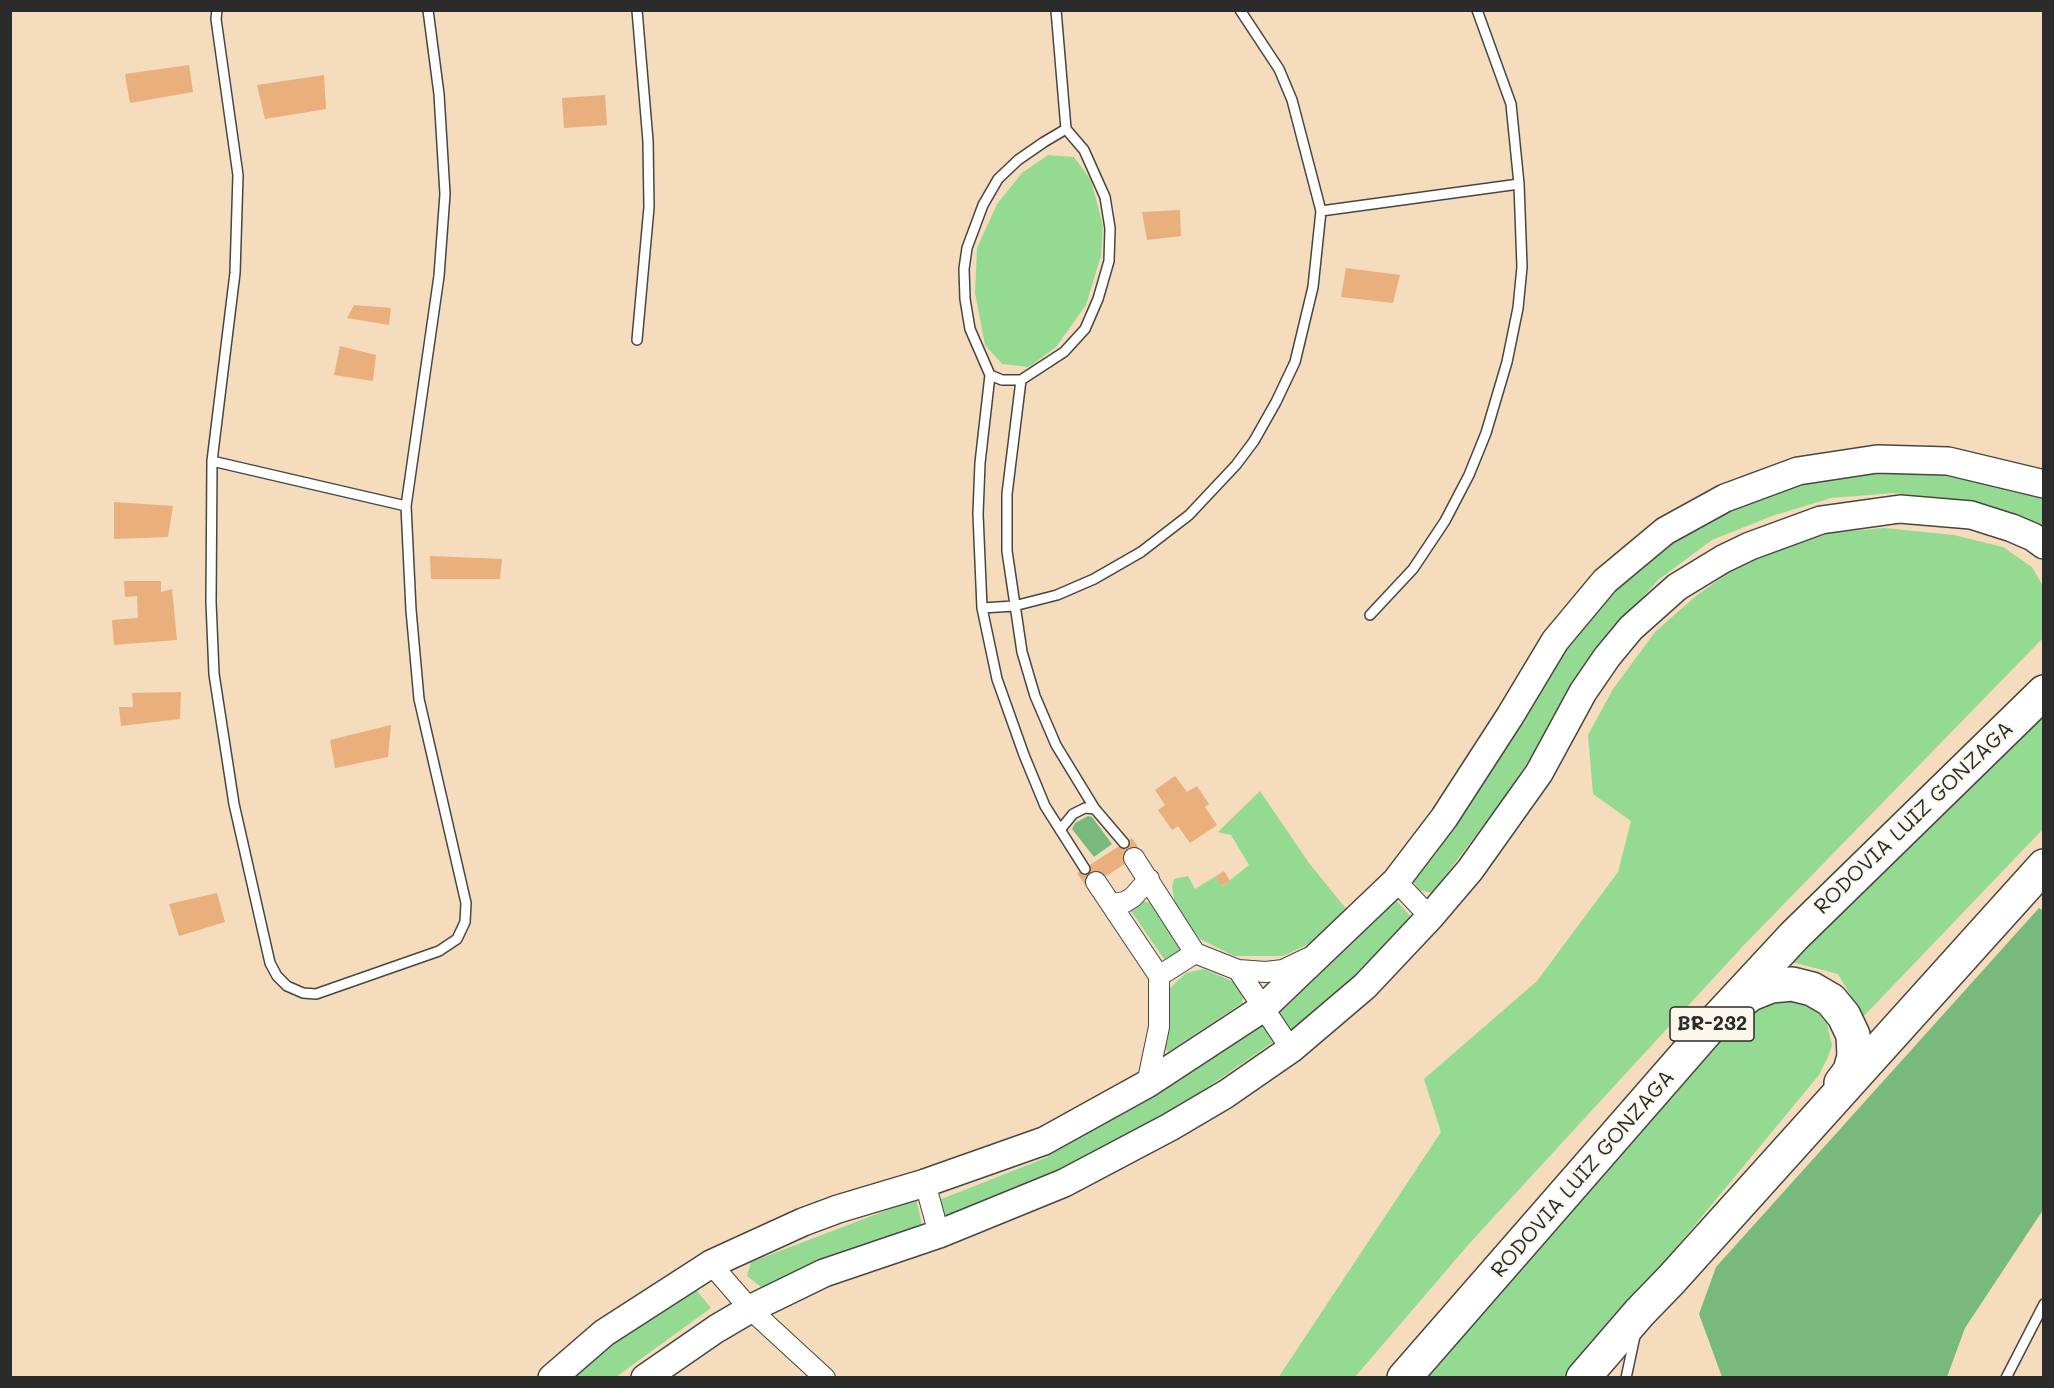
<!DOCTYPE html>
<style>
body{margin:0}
#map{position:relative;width:2054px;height:1388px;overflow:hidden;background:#f4dcbd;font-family:Mali,sans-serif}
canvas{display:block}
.frame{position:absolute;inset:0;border:12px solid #2b2b2b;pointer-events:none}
</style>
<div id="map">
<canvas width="2054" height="1388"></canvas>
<div class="frame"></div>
</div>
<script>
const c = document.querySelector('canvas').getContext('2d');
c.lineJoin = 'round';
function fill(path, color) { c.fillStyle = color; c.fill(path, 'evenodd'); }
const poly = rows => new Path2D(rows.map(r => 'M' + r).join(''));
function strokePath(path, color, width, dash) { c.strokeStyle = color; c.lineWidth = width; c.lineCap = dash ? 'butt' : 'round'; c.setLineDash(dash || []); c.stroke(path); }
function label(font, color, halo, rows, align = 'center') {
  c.font = font + ' Mali,sans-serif'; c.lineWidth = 4.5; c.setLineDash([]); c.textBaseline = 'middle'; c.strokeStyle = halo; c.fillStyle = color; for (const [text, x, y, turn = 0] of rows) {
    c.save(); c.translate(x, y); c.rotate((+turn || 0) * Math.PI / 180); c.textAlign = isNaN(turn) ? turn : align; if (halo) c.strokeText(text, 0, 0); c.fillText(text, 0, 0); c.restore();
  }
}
fill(poly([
 [1048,155,1074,157,1091,180,1103,226,1101,256,1086,305,1056,347,1029,367,1002,364,985,345,975,293,977,248,997,204,1022,173],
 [1886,464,2043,484,2043,537,2027,519,1970,501,1894,493,1831,498,1772,516,1712,540,1658,580,1617,627,1501,802,1432,893,1419,890,1410,876,1575,627,1667,536,1803,470],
 [1884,528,1954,535,2003,547,2032,567,2043,586,2043,638,1743,946,1468,1245,1355,1377,1278,1378,1441,1132,1424,1079,1537,981,1618,872,1631,821,1593,794,1588,735,1613,689,1655,632,1696,596,1740,564,1818,534],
 [2043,701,2043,829,1863,1017,1838,974,1784,960],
 [1260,791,1309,863,1347,910,1317,940,1283,956,1234,956,1200,939,1176,910,1172,887,1174,879,1188,876,1195,889,1216,876,1223,886,1249,865,1231,835,1218,832],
 [1393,897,1413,919,1348,988,1293,1034,1274,1008],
 [1140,900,1150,903,1180,948,1177,956,1169,960,1164,959,1131,911,1133,903],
 [1204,969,1234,982,1244,991,1242,1003,1168,1052,1161,1044,1168,990,1186,973],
 [1775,992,1814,1007,1827,1024,1832,1045,1828,1057,1819,1075,1569,1377,1402,1378,1738,1010],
 [1264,1018,1276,1040,1189,1100,1164,1114,1154,1129,953,1222,944,1218,939,1200,1048,1157,1050,1147],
 [916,1199,923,1229,765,1290,747,1276,751,1262],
 [693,1286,711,1308,616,1377,570,1378,612,1343]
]), '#95da93');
fill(poly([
 [1088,816,1092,817,1112,844,1094,857,1072,829,1075,823],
 [2039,908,2044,911,2043,1210,1965,1328,1947,1377,1722,1377,1699,1314,1716,1267]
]), '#78ba7d');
fill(poly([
 [189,65,193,92,130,103,125,74],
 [324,75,326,109,265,119,257,85],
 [605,95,607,125,564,128,562,98],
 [1180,210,1181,236,1147,240,1142,212],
 [1346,268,1400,275,1393,303,1341,297],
 [354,305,391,308,389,325,347,318],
 [340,346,376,355,373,381,334,375],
 [114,502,173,506,168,537,114,539],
 [430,556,502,559,500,579,431,579],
 [124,581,161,581,161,592,172,589,177,640,114,645,112,620,138,618,137,596,125,597],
 [181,692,180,719,121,726,119,707,133,707,132,693],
 [391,725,388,757,335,768,330,740],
 [1175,776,1187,792,1197,786,1209,804,1205,807,1217,825,1190,843,1178,826,1172,830,1158,810,1165,805,1155,790],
 [1132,838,1142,853,1087,888,1077,873],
 [1224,871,1230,881,1222,886,1216,876],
 [217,893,225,922,179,936,169,904]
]), '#e9af7c');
const lane = poly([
 [217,10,216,19,238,175,235,273,212,461,211,602,214,674,234,804,270,963,277,976,287,986,303,993,316,994,439,951,457,939,465,922,466,903,419,699,411,610,406,506,439,276,445,194,439,94,428,10],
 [637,10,648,141,649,207,637,340],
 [1056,10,1066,129],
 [1321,211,1519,184],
 [990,375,1002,380,1021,380,1064,352,1085,329,1098,299,1109,261,1110,228,1105,197,1084,150,1066,129,1044,142,1018,160,998,179,983,205,967,248,964,269,965,299,970,329,990,375,980,463,978,514,982,608,997,679,1024,755,1045,806,1085,869],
 [1021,380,1007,494,1007,551,1022,652,1035,696,1056,745,1095,809,1124,843],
 [212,461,406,506],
 [982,608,1014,606,1057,595,1094,579,1141,552,1189,515,1236,465,1254,441,1276,402,1295,362,1313,287,1321,211,1292,100,1279,69,1240,10],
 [1370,615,1413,569,1445,521,1469,475,1486,433,1507,362,1518,308,1522,267,1519,184,1511,104,1477,10],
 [1060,830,1073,814,1085,808,1095,809],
 [1626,1378,1635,1336],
 [2006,1378,2044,1304]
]);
const street = poly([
 [1134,858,1195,953],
 [1396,881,1430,917],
 [1096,882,1159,976],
 [1112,904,1125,902,1133,897,1149,879],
 [1238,970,1266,972,1283,970,1308,958],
 [1147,1084,1159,1027,1159,976,1195,953,1238,970,1291,1049],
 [925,1183,939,1234],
 [711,1264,750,1309,825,1378]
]);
const secondary = poly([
 [552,1378,604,1333,711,1264,803,1222,838,1209,925,1183,1044,1141,1147,1084,1263,1008,1396,881,1444,818,1510,716,1555,641,1605,581,1665,531,1725,498,1798,471,1877,459,1948,461,2044,484],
 [645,1378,716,1329,750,1309,824,1273,939,1234,1064,1183,1170,1127,1226,1094,1291,1049,1365,986,1430,917,1470,870,1539,773,1583,692,1607,657,1631,628,1677,587,1723,559,1750,546,1821,520,1900,509,1971,515,2012,528,2033,537,2044,545]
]);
const highway = poly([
 [1740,1002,1751,994,1771,986,1792,984,1812,989,1831,1000,1844,1016,1853,1035,1854,1056,1850,1071,1841,1083],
 [1404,1378,1717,1019,1794,936,2044,692],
 [1583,1378,1640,1312,1671,1280,2044,866]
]);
strokePath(lane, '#494641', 12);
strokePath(street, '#494641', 22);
strokePath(secondary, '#494641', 30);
strokePath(highway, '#494641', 36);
strokePath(lane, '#fff', 9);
strokePath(street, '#fff', 20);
strokePath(secondary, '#fff', 27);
strokePath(highway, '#fff', 33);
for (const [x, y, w] of [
 [1712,1024,84]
]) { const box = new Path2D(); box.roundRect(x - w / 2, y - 17, w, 34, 4.5); c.fillStyle = '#fbf7ec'; c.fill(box); strokePath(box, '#2b2b2b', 1.5); }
label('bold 20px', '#2b2b2b', null, [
 ["BR-232",1712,1024]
]);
label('21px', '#2b2b2b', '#fbf7ec', [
 ["RODOVIA LUIZ GONZAGA",1914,818,-44],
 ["RODOVIA LUIZ GONZAGA",1583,1174,-49]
]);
</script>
